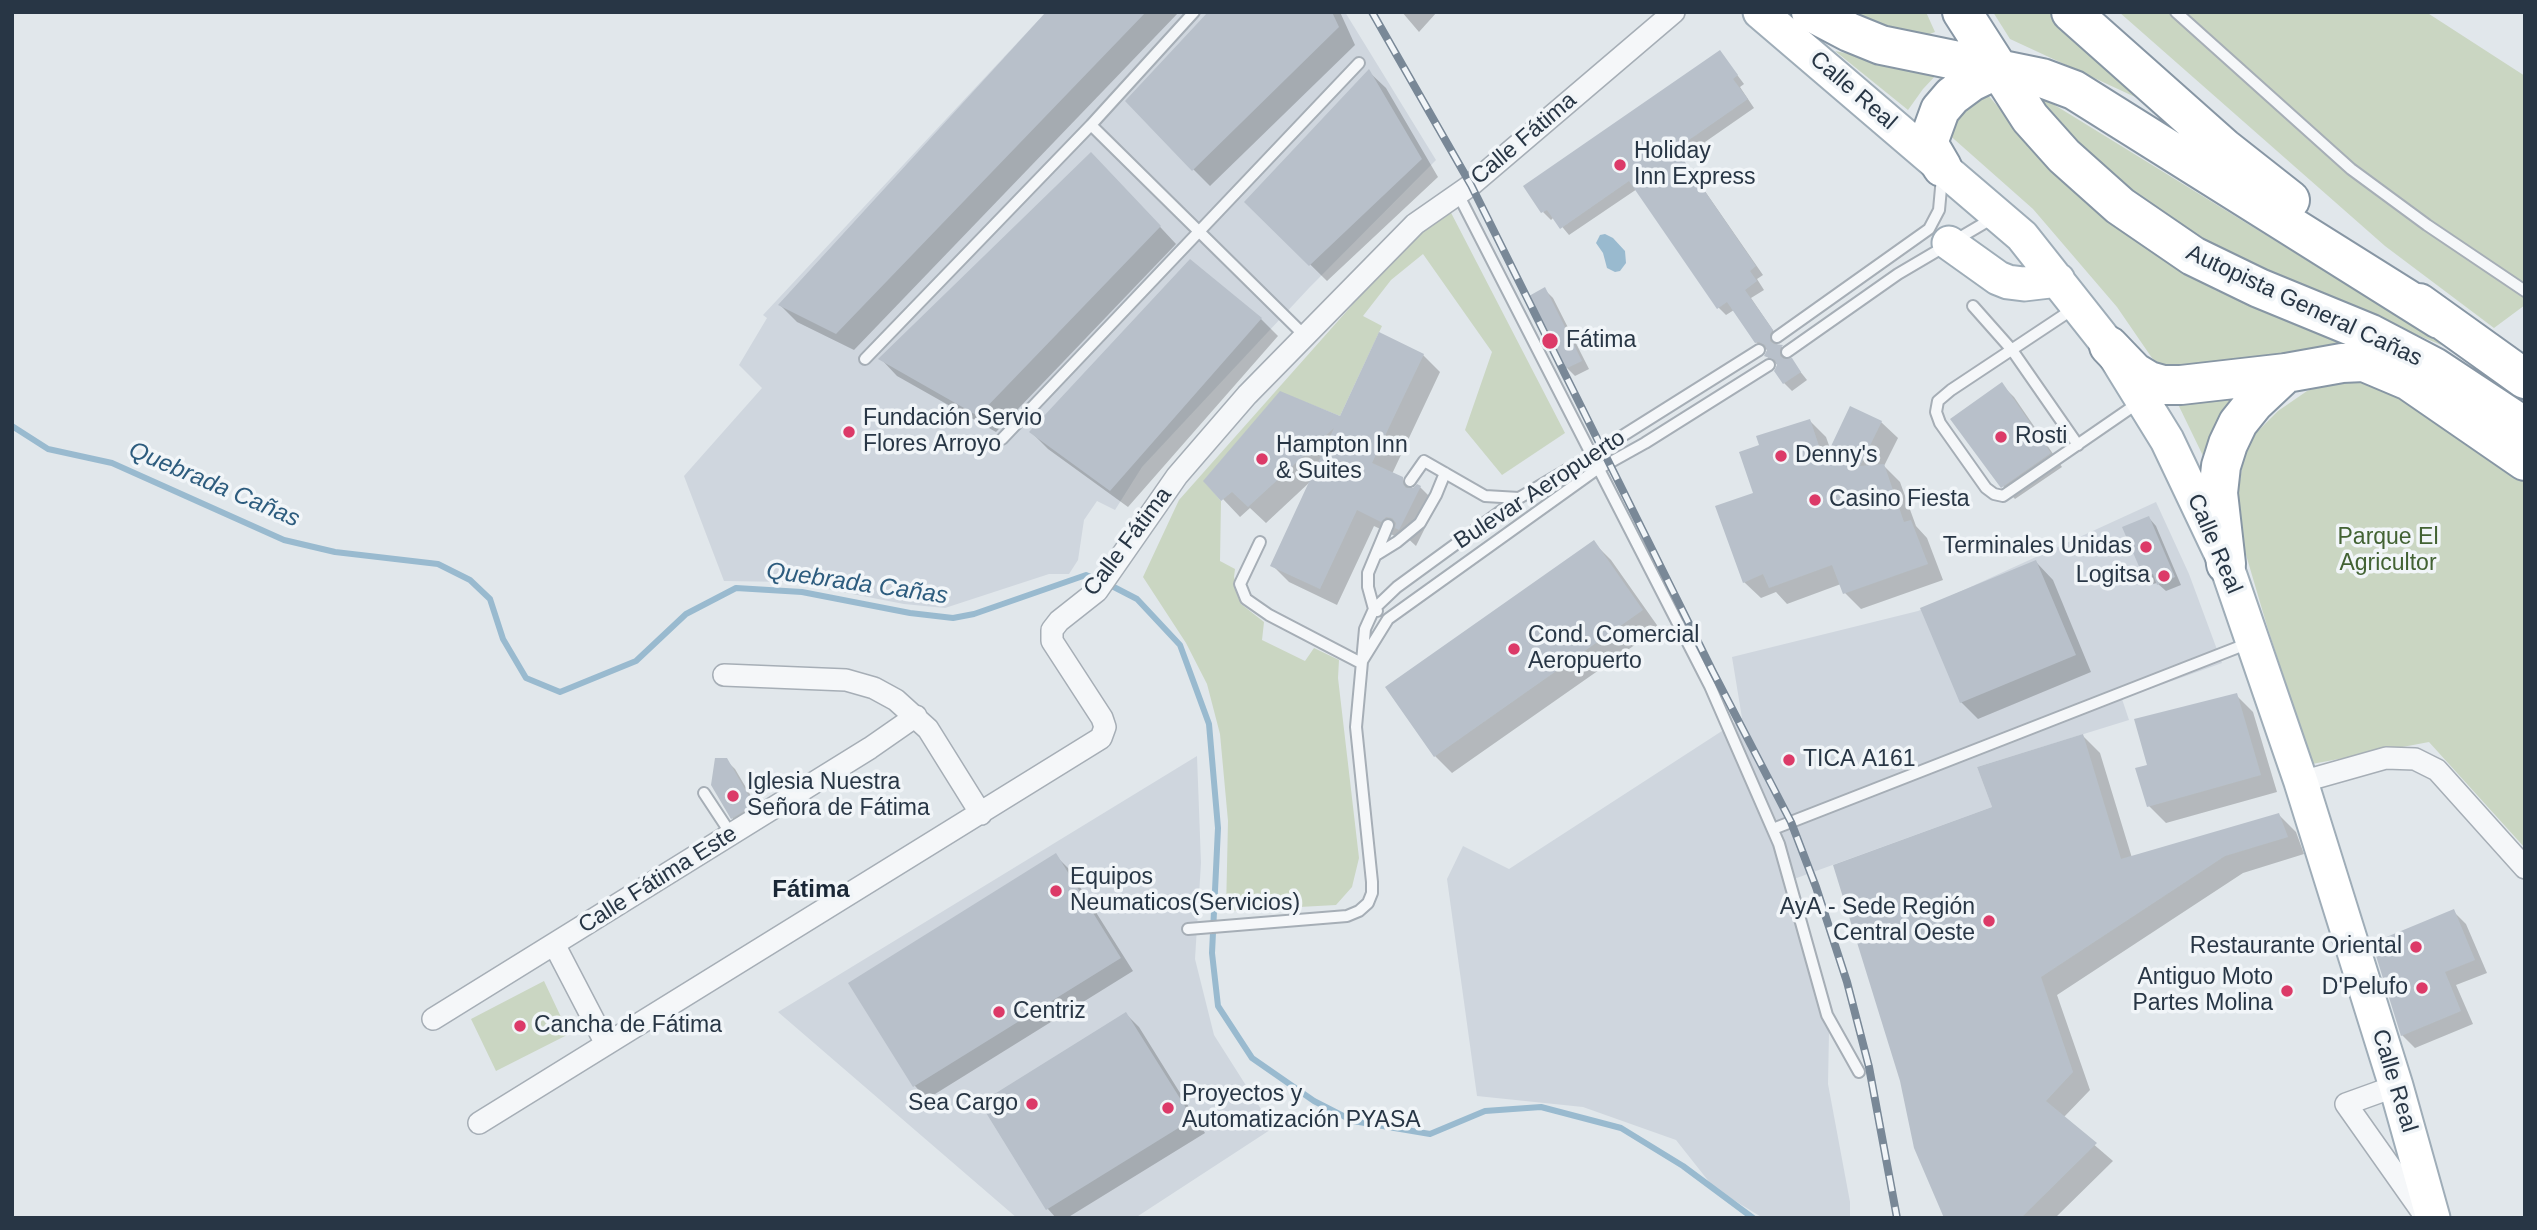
<!DOCTYPE html>
<meta charset="utf-8">
<style>
body{margin:0}
#map{position:relative;width:2537px;height:1230px;overflow:hidden;background:#e1e7eb;font-family:Helvetica,sans-serif}
canvas{display:block}
.frame{position:absolute;inset:0;border:14px solid #283645;pointer-events:none}
</style>
<div id="map">
<canvas width="2537" height="1230"></canvas>
<div class="frame"></div>
</div>
<script>
const c = document.querySelector('canvas').getContext('2d');
c.lineJoin = 'round';
function fill(path, color) { c.fillStyle = color; c.fill(path, 'evenodd'); }
const poly = rows => new Path2D(rows.map(r => 'M' + r).join(''));
function strokePath(path, color, width, dash) { c.strokeStyle = color; c.lineWidth = width; c.lineCap = dash ? 'butt' : 'round'; c.setLineDash(dash || []); c.stroke(path); }
function label(font, color, halo, rows, align = 'center') {
  c.font = font + ' Helvetica,sans-serif'; c.lineWidth = 7; c.setLineDash([]); c.textBaseline = 'middle'; c.strokeStyle = halo; c.fillStyle = color; for (const [text, x, y, turn = 0] of rows) {
    c.save(); c.translate(x, y); c.rotate((+turn || 0) * Math.PI / 180); c.textAlign = isNaN(turn) ? turn : align; if (halo) c.strokeText(text, 0, 0); c.fillText(text, 0, 0); c.restore();
  }
}
fill(poly([
 [1046,12,1345,12,1436,160,1309,288,1142,467,1115,510,1097,501,1084,520,1078,560,1069,574,1049,574,945,608,904,604,790,582,724,581,684,476,762,388,739,365,767,318,763,315],
 [2156,502,2189,574,2222,663,2122,699,2129,720,1977,767,1992,807,1783,883,1829,1032,1828,1084,1850,1202,1850,1218,1763,1218,1714,1188,1676,1140,1583,1107,1477,1096,1447,879,1463,846,1509,869,1742,718,1732,657,1918,611],
 [1197,756,1201,863,1195,959,1214,1035,1273,1128,1135,1218,1017,1218,778,1012]
]), '#cfd6de');
fill(poly([
 [1846,12,1926,12,1935,32,1922,37,1866,22],
 [1993,12,2057,12,2174,115,2010,39],
 [2119,12,2426,12,2525,76,2525,305,2494,328,2385,246],
 [1835,51,1939,72,1923,89,1908,110],
 [2027,88,2451,349,2265,272,2175,225,2125,189,2085,151],
 [1986,93,2040,154,2089,200,2215,290,2349,344,2263,360,2165,368,2152,358,2117,307,2033,209,1946,132,1965,103],
 [1447,205,1565,433,1502,475,1465,430,1492,352,1423,254,1391,280,1363,316,1382,326,1340,416,1280,392,1204,481,1221,501,1220,561,1235,569,1234,577,1241,604,1264,622,1262,640,1305,661,1314,648,1339,660,1338,678,1359,858,1352,887,1336,905,1226,911,1228,821,1220,734,1207,684,1186,643,1143,577,1179,500,1417,232],
 [2337,381,2368,383,2394,396,2454,431,2525,480,2525,848,2429,742,2312,764,2267,626,2239,531,2239,487,2244,455,2255,434,2278,411,2307,391],
 [2249,386,2206,462,2175,398],
 [544,981,569,1034,496,1071,471,1019]
]), '#cad6c2');
fill(poly([
 [1605,234,1613,238,1625,251,1626,263,1620,271,1615,272,1607,268,1603,253,1596,243,1600,235]
]), '#99bacf');
fill(poly([
 [1049,12,1179,12,854,350,797,322,780,305],
 [1210,12,1340,12,1355,45,1210,186,1193,169],
 [1402,12,1437,12,1419,32],
 [1720,52,1744,84,1740,87,1754,108,1682,158,1763,275,1757,279,1764,290,1751,298,1779,339,1777,346,1782,347,1789,354,1787,361,1791,360,1807,380,1792,391,1784,383,1779,366,1766,356,1770,349,1764,350,1756,342,1734,310,1726,315,1718,307,1637,189,1569,235,1554,217,1551,220,1543,212],
 [1369,72,1386,88,1438,177,1327,281,1247,202],
 [1108,171,1176,244,996,432,897,376,881,359],
 [1191,261,1261,319,1278,336,1128,507,1048,449,1031,432],
 [1545,290,1553,298,1589,369,1575,376,1567,368],
 [1423,355,1440,372,1392,474,1402,479,1413,490,1420,487,1437,504,1416,546,1403,534,1399,538,1374,526,1337,605,1289,582,1272,565,1311,481,1266,523,1250,508,1240,517,1206,481,1341,418],
 [2001,384,2014,397,2062,467,2015,499,2003,486],
 [1810,421,1826,437,1831,451,1881,422,1898,438,1884,466,1900,482,1916,526,1927,538,1943,580,1861,609,1845,593,1841,584,1787,604,1776,592,1761,598,1744,582,1761,446],
 [2149,518,2156,526,2181,585,2166,591,2157,583,2153,584,2146,577],
 [1594,543,1611,560,1659,628,1452,773,1435,756],
 [2036,562,2053,580,2091,672,1978,719,1961,702],
 [2236,695,2253,712,2277,792,2166,823,2149,806,2150,766],
 [2083,736,2100,753,2132,858,2279,815,2296,832,2304,854,2243,873,2057,995,2090,1090,2063,1118,2113,1161,2055,1218,1946,1218,1994,808],
 [726,760,735,769,761,813,740,826,732,818],
 [1055,855,1068,868,1133,971,927,1099,915,1086,850,984],
 [2453,911,2466,924,2487,973,2456,985,2473,1024,2415,1048,2402,1035],
 [1126,1014,1139,1027,1205,1133,1067,1218,1056,1218,1048,1209,982,1103]
]), '#0003');
strokePath(poly([
 [12,426,48,449,112,463,284,540,335,552,438,564,470,580,490,599,503,639,526,678,560,692,636,661,686,614,736,588,802,592,910,613,953,618,974,614,1086,575,1098,580],
 [1108,584,1137,599,1180,645,1209,724,1218,828,1212,953,1218,1006,1252,1058,1314,1101,1353,1121,1430,1134,1485,1111,1541,1107,1621,1128,1683,1166,1753,1218]
]), '#99bacf', 6);
fill(poly([
 [1046,12,1146,12,836,334,778,305],
 [1208,12,1332,12,1339,27,1192,171,1125,101],
 [1720,50,1738,75,1733,79,1748,99,1676,149,1756,266,1750,271,1757,281,1745,290,1773,330,1770,334,1770,341,1774,344,1783,345,1780,349,1780,356,1784,359,1792,358,1801,372,1783,384,1774,371,1777,365,1775,360,1764,356,1767,350,1765,345,1759,342,1755,343,1727,302,1717,309,1629,181,1560,229,1547,210,1541,213,1523,186],
 [1369,69,1422,159,1309,266,1244,202],
 [1091,152,1161,226,978,416,878,359],
 [1190,259,1262,318,1110,491,1029,432],
 [1545,287,1582,361,1565,369,1529,296],
 [1379,332,1424,354,1372,463,1403,477,1403,484,1406,488,1413,488,1417,484,1421,486,1399,530,1395,528,1396,523,1392,518,1386,517,1381,522,1357,510,1320,589,1270,566,1334,428,1248,507,1232,492,1221,501,1203,481,1280,391,1340,416],
 [2002,382,2051,453,2001,488,1950,419],
 [1850,406,1882,421,1860,466,1884,464,1904,522,1911,520,1928,564,1843,594,1832,565,1769,588,1763,574,1743,583,1715,506,1753,493,1739,452,1759,445,1756,436,1810,419,1824,461],
 [2149,516,2175,577,2157,585,2153,574,2144,578,2122,527],
 [1594,540,1643,610,1434,757,1385,687],
 [2036,560,2076,655,1960,703,1920,608],
 [2237,693,2261,775,2147,807,2135,768,2147,765,2134,719],
 [2083,734,2121,859,2279,813,2288,837,2225,856,2041,977,2073,1072,2046,1101,2097,1143,2021,1218,1944,1218,1914,1148,1900,1081,1833,865,1992,807,1977,767],
 [715,758,727,758,754,805,731,819,711,785],
 [1056,853,1121,958,913,1087,848,983],
 [2454,909,2475,960,2445,972,2461,1011,2401,1036,2372,943],
 [1126,1012,1193,1119,1046,1210,980,1103]
]), '#b8c0ca');
const lane = poly([
 [2176,12,2351,169,2427,225,2525,291],
 [1091,125,1304,335],
 [1458,194,1710,686,1779,844,1827,1015,1859,1072],
 [1973,306,2012,350,2078,445],
 [2073,309,1951,390,1938,401,1936,412,1940,423,1986,488,1994,494,2003,496,2138,403],
 [1777,337,1929,229,1939,210,1942,177],
 [1787,352,1898,274,1993,218],
 [865,359,1091,125,1194,12],
 [1002,439,1359,63],
 [1410,481,1424,461,1485,496,1519,498],
 [1260,542,1240,584,1246,599,1269,615,1361,663],
 [1376,555,1397,542,1420,523,1436,495,1445,473],
 [1377,611,1374,609,1368,587,1368,573,1388,525],
 [1362,661,1388,619,1593,472,1645,443,1769,365],
 [704,793,731,834],
 [1773,829,2249,643],
 [1188,929,1347,916,1359,911,1368,903,1372,893,1372,882,1356,727,1365,629,1374,609,1397,587,1519,498,1592,455,1759,350]
]);
const street = poly([
 [724,675,846,680,874,688,896,700,928,729,981,814],
 [2301,782,2386,758,2415,759,2437,770,2525,868],
 [554,944,606,1044],
 [433,1019,870,748,916,716],
 [2396,1086,2346,1104,2425,1216],
 [479,1123,1101,738,1105,727,1102,718,1052,641,1052,630,1059,621,1097,591,1177,476,1247,395,1415,224,1471,185,1674,12]
]);
const primary = poly([
 [1760,12,2022,236,2109,346,2167,440,2226,564,2301,782,2396,1086,2433,1218],
 [1949,243,1998,278,2008,282,2024,284,2058,280]
]);
const highway = poly([
 [1811,12,1849,32,1881,45,2042,78,2074,90,2439,319],
 [1962,12,2030,118,2064,156,2120,206,2193,256,2259,288,2371,334,2434,367,2525,427],
 [2071,12,2224,148,2290,200],
 [1942,167,1928,143,1940,110,1952,96,1971,82,1998,69],
 [2419,303,2525,379],
 [2109,346,2134,372,2149,381,2163,385,2181,385,2286,373,2342,363,2364,362,2409,381,2525,461],
 [2226,564,2218,493,2221,466,2228,444,2238,423,2254,403,2286,373]
]);
strokePath(lane, '#a6aeb6', 14);
strokePath(street, '#a6aeb6', 24);
strokePath(primary, '#9fadb8', 37);
strokePath(highway, '#8796a4', 42);
strokePath(lane, '#f5f7f9', 10);
strokePath(street, '#f5f7f9', 21);
strokePath(primary, '#fff', 33);
strokePath(highway, '#fff', 38);
const rail = poly([
 [1372,12,1471,185,1713,672,1791,822,1816,887,1847,982,1869,1067,1897,1218]
]);
strokePath(rail, '#798897', 8);
strokePath(rail, '#f1f5f8', 5, [16]);
for (const [x, y, r, color] of [
 [1620,165,7,"#dc3a68"],
 [1550,341,9,"#dc3a68"],
 [849,432,7,"#dc3a68"],
 [2001,437,7,"#dc3a68"],
 [1781,456,7,"#dc3a68"],
 [1262,459,7,"#dc3a68"],
 [1815,500,7,"#dc3a68"],
 [2146,547,7,"#dc3a68"],
 [2164,576,7,"#dc3a68"],
 [1514,649,7,"#dc3a68"],
 [1789,760,7,"#dc3a68"],
 [733,796,7,"#dc3a68"],
 [1056,891,7,"#dc3a68"],
 [1989,921,7,"#dc3a68"],
 [2416,947,7,"#dc3a68"],
 [2422,988,7,"#dc3a68"],
 [2287,991,7,"#dc3a68"],
 [999,1012,7,"#dc3a68"],
 [520,1026,7,"#dc3a68"],
 [1032,1104,7,"#dc3a68"],
 [1168,1108,7,"#dc3a68"]
]) { const dot = new Path2D(); dot.arc(x, y, r, 0, 2 * Math.PI); c.fillStyle = color; c.fill(dot); strokePath(dot, '#f1f5f8', 2.5); }
label('23px', '#283645', '#f1f5f8', [
 ["Calle Real",1853,91,41],
 ["Calle Fátima",1524,139,-40],
 ["Autopista General Cañas",2304,306,25],
 ["Bulevar Aeropuerto",1540,490,-33],
 ["Calle Fátima",1128,542,-53],
 ["Calle Real",2214,544,67],
 ["Calle Fátima Este",658,880,-32],
 ["Calle Real",2394,1081,73]
]);
label('23px', '#283645', '#f1f5f8', [
 ["Holiday",1634,152],
 ["Inn Express",1634,178],
 ["Fátima",1566,341],
 ["Fundación Servio",863,419],
 ["Flores Arroyo",863,445],
 ["Rosti",2015,437],
 ["Hampton Inn",1276,446],
 ["& Suites",1276,472],
 ["Denny's",1795,456],
 ["Casino Fiesta",1829,500],
 ["Terminales Unidas",2132,547,"right"],
 ["Logitsa",2150,576,"right"],
 ["Cond. Comercial",1528,636],
 ["Aeropuerto",1528,662],
 ["TICA A161",1803,760],
 ["Iglesia Nuestra",747,783],
 ["Señora de Fátima",747,809],
 ["Equipos",1070,878],
 ["Neumaticos(Servicios)",1070,904],
 ["AyA - Sede Región",1975,908,"right"],
 ["Central Oeste",1975,934,"right"],
 ["Restaurante Oriental",2402,947,"right"],
 ["Antiguo Moto",2273,978,"right"],
 ["Partes Molina",2273,1004,"right"],
 ["D'Pelufo",2408,988,"right"],
 ["Centriz",1013,1012],
 ["Cancha de Fátima",534,1026],
 ["Proyectos y",1182,1095],
 ["Automatización PYASA",1182,1121],
 ["Sea Cargo",1018,1104,"right"]
], 'left');
label('23px', '#426233', '#f1f5f8', [
 ["Parque El",2388,538],
 ["Agricultor",2388,564]
]);
label('italic 24px', '#2d5c7e', '#f1f5f8', [
 ["Quebrada Cañas",214,485,23],
 ["Quebrada Cañas",857,584,8]
]);
label('bold 24px', '#1a2736', '#f1f5f8', [
 ["Fátima",811,890]
]);
</script>
